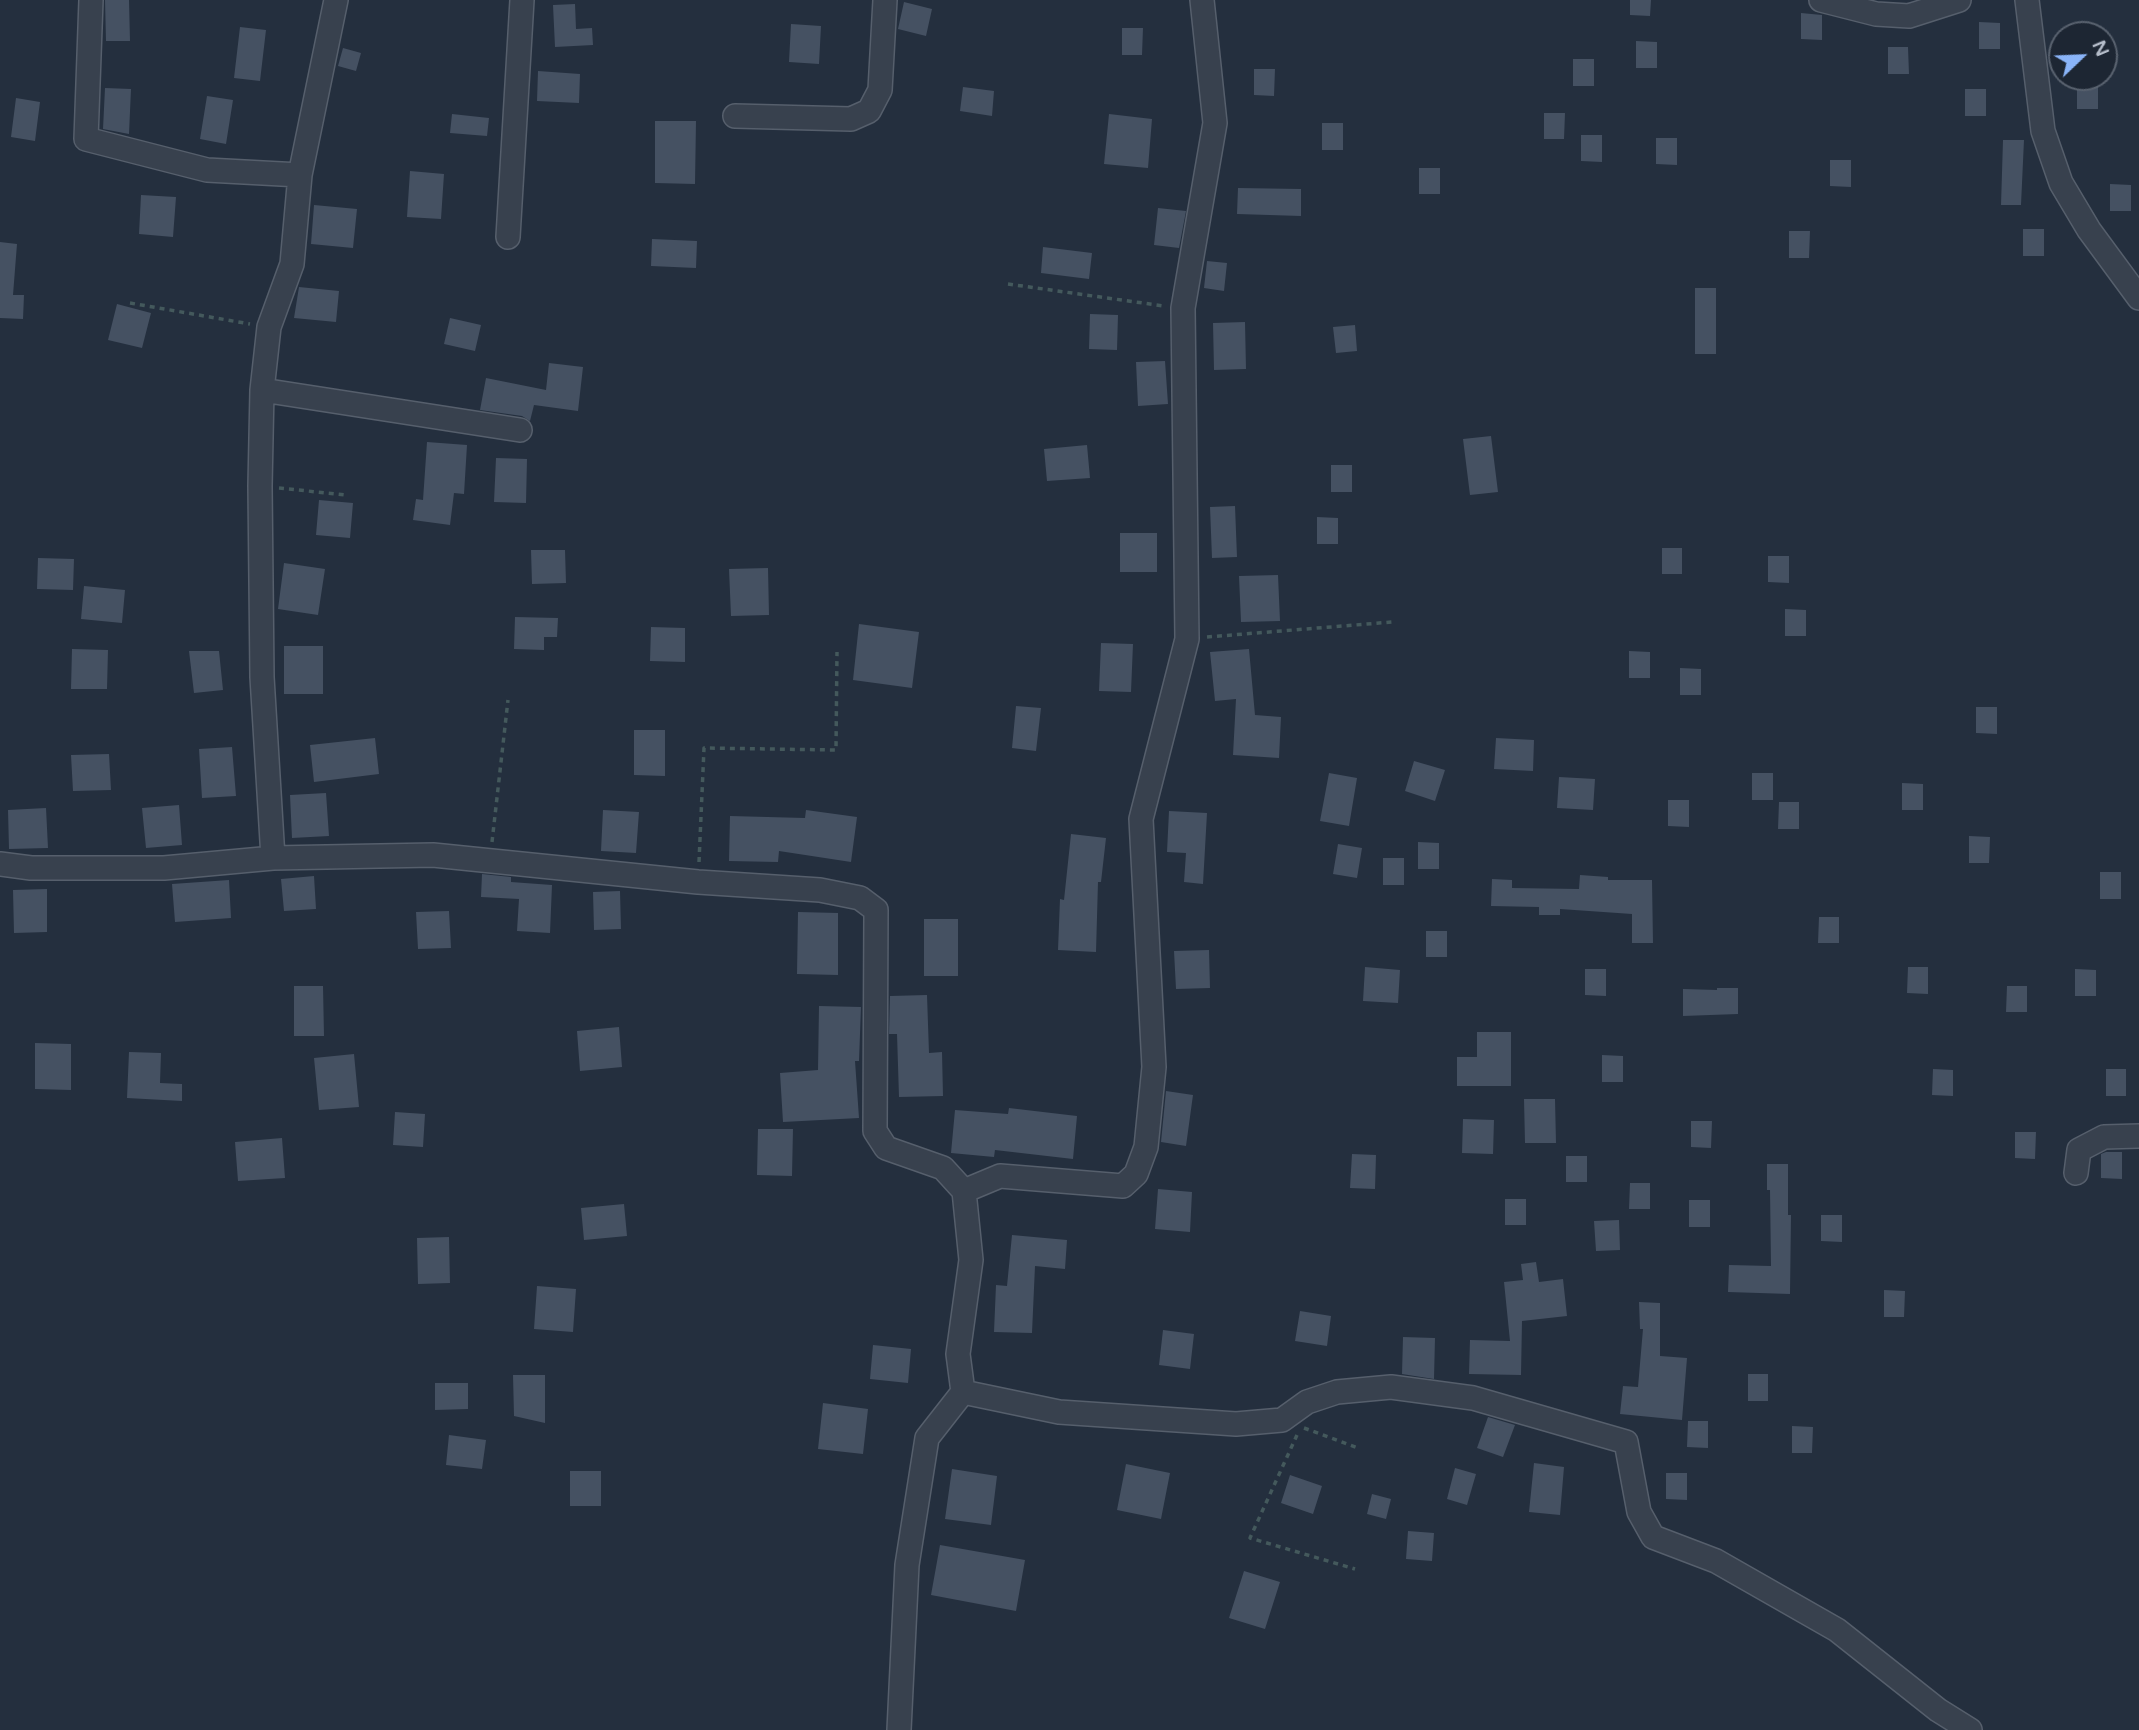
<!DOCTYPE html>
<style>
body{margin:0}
#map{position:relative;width:2139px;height:1730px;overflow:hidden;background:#242f3e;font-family:"Varela Round",sans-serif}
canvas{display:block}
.north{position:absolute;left:2048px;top:21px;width:70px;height:70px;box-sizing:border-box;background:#1d2633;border:2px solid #59626f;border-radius:50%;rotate:67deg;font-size:19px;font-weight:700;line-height:28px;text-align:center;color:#b4bcc9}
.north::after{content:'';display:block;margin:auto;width:24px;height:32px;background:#8ab4f8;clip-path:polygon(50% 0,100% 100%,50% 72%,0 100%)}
</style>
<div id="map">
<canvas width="2139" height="1730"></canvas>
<div class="north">N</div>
</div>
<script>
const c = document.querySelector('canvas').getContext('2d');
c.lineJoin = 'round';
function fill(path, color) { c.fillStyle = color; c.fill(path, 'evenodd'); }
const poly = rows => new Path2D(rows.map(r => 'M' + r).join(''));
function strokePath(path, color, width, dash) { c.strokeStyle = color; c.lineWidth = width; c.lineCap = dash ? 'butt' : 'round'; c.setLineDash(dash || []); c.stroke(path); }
fill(poly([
 [105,0,129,0,130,41,106,41],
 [1630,0,1651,0,1650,16,1630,15],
 [904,2,932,9,926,36,898,29],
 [575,4,576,29,592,28,593,45,555,47,553,5],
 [1801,13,1822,15,1822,40,1801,39],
 [1979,22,2000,23,2000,49,1979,49],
 [791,24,821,26,819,64,789,62],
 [240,27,266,30,260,81,234,78],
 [1122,28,1143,28,1142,55,1122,55],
 [1636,41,1657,42,1657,68,1636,68],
 [1888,47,1908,47,1909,74,1888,74],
 [343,48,361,53,356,71,338,66],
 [1573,59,1594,59,1594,86,1573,86],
 [1254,69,1275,69,1274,96,1254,95],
 [538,71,580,74,579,103,537,101],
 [2077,82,2098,82,2098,109,2077,109],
 [963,87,994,91,992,116,960,111],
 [105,88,131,89,129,134,103,129],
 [1965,89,1986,89,1986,116,1965,116],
 [207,96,233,100,226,144,200,139],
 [16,98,40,102,35,141,11,137],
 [1544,113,1565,113,1564,139,1544,139],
 [452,114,489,118,487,136,450,133],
 [1109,114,1152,119,1148,168,1104,164],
 [655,121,696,121,695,184,655,183],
 [1322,123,1343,123,1343,150,1322,150],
 [1581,135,1602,135,1602,162,1581,161],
 [1656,138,1677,138,1677,165,1656,164],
 [2003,140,2024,140,2021,205,2001,205],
 [1830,160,1851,160,1851,187,1830,186],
 [1419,168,1440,168,1440,194,1419,194],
 [410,171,444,174,441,219,407,217],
 [2110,184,2131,185,2131,211,2110,211],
 [1238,188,1301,189,1301,216,1237,214],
 [141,195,176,197,173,237,139,234],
 [314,205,357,209,353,248,311,244],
 [1158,208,1186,211,1179,248,1154,245],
 [2023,229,2044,229,2044,256,2023,256],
 [1789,231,1810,231,1809,258,1789,258],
 [652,239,697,241,696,268,651,266],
 [0,242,17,244,13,295,24,295,23,319,0,318],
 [1043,247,1092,253,1089,279,1041,273],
 [1207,261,1227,263,1224,291,1204,288],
 [299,287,339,291,336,322,294,318],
 [1695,288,1716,288,1716,354,1695,354],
 [117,304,151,313,142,348,108,340],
 [1090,314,1118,315,1117,350,1089,349],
 [450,318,481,325,475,351,444,344],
 [1245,322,1246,369,1214,370,1213,323],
 [1355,325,1357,351,1336,353,1333,327],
 [1165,361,1168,404,1138,406,1136,362],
 [549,363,583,367,578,411,534,405,530,421,522,416,480,410,486,378,546,390],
 [1491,436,1498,492,1470,495,1463,439],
 [427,442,467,445,464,494,454,493,450,525,413,520,416,499,423,500],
 [1087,445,1090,478,1047,481,1044,449],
 [496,458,527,459,526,503,494,502],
 [1331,465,1352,465,1352,492,1331,492],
 [319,500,353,503,350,538,316,535],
 [1235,506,1237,557,1212,558,1210,507],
 [1317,517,1338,518,1338,544,1317,544],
 [1120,533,1157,533,1157,572,1120,572],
 [1662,548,1682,548,1682,574,1662,574],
 [531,550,565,550,566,583,532,584],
 [1768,556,1789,556,1789,583,1768,582],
 [38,558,74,559,73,590,37,589],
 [284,563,325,569,318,615,278,609],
 [768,568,769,615,731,616,729,569],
 [1278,575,1280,621,1241,622,1239,576],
 [84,586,125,590,122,623,81,619],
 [1785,609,1806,610,1806,636,1785,636],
 [515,617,558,618,557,637,544,637,544,650,514,649],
 [859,624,919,632,912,688,853,680],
 [651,627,685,628,685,662,650,661],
 [1101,643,1133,644,1131,692,1099,691],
 [284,646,323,646,323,694,284,694],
 [72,649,108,650,107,689,71,689],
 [1249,649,1255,715,1281,717,1279,758,1233,755,1236,699,1215,701,1210,652],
 [189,651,219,651,223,690,194,693],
 [1629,651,1650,652,1650,678,1629,678],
 [1680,668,1701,669,1701,695,1680,695],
 [1016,706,1041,708,1036,751,1012,748],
 [1976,707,1997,707,1997,734,1976,733],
 [634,730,665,730,665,776,634,775],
 [375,738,379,774,314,782,310,745],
 [1496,738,1534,740,1533,771,1494,769],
 [232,747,236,796,202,798,199,749],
 [109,754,111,790,73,791,71,755],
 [1414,761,1445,770,1435,801,1405,791],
 [1329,773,1357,778,1349,826,1320,821],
 [1752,773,1773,773,1773,800,1752,800],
 [1559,777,1595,779,1593,810,1557,808],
 [1902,783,1923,784,1923,810,1902,810],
 [326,793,329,836,292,838,290,795],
 [1668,800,1689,800,1689,827,1668,826],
 [1779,802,1799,802,1799,829,1778,829],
 [179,805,182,845,146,848,142,808],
 [46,808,48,848,9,849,8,810],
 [603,810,639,812,636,853,601,851],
 [806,810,857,817,851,862,779,851,778,862,729,861,730,816,805,818],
 [1169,811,1207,813,1203,884,1184,882,1186,853,1167,852],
 [1071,834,1106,838,1101,882,1098,882,1096,952,1058,950,1060,899,1064,900],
 [1969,836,1990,837,1989,863,1969,863],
 [1418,842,1439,843,1439,869,1418,869],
 [1338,844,1362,848,1357,878,1333,874],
 [1383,858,1404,858,1404,885,1383,885],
 [2100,872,2121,872,2121,899,2100,899],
 [482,874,511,877,511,882,552,885,550,933,517,931,519,899,481,897],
 [1580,875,1608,877,1608,880,1652,880,1653,943,1632,943,1632,914,1560,909,1560,915,1539,915,1539,907,1491,906,1492,879,1512,880,1512,888,1579,889],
 [314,876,316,909,284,911,281,879],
 [229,880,231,918,175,922,172,884],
 [47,889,47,932,14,933,13,890],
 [620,891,621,929,594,930,593,892],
 [449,911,451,948,418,949,416,912],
 [798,912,838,913,838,975,797,974],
 [1819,917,1839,917,1839,943,1818,943],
 [924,919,958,919,958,976,924,976],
 [1426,931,1447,931,1447,957,1426,957],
 [1209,950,1210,988,1176,989,1174,951],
 [1365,967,1400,970,1398,1003,1363,1001],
 [1908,967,1928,967,1928,994,1907,993],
 [1585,969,1606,969,1606,996,1585,995],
 [2075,969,2096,970,2096,996,2075,996],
 [294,986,323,986,324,1036,294,1036],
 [2007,986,2027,986,2027,1012,2006,1012],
 [1717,988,1738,988,1738,1014,1683,1016,1683,989,1717,990],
 [927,995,929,1053,942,1052,943,1096,899,1097,897,1034,889,1034,890,996],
 [819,1006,861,1007,859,1061,855,1061,859,1118,783,1122,780,1073,818,1070],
 [619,1027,622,1067,580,1071,577,1031],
 [1477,1032,1511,1032,1511,1086,1457,1086,1457,1057,1477,1057],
 [35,1043,71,1044,71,1090,35,1089],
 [129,1052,161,1053,160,1083,182,1084,182,1101,127,1098],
 [354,1054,359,1107,319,1110,314,1058],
 [1602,1055,1623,1056,1623,1082,1602,1082],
 [1933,1069,1953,1070,1953,1096,1932,1095],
 [2106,1069,2126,1069,2126,1096,2106,1096],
 [1166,1091,1193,1095,1186,1146,1161,1142],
 [1524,1099,1555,1099,1556,1143,1525,1143],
 [1009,1108,1077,1116,1073,1159,995,1150,994,1157,951,1153,955,1110,1008,1114],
 [395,1112,425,1114,423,1147,393,1145],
 [1463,1119,1494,1120,1493,1154,1462,1153],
 [1691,1121,1712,1121,1711,1148,1691,1147],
 [758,1129,793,1129,792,1176,757,1175],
 [2015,1132,2036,1132,2035,1159,2015,1158],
 [282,1138,285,1178,238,1181,235,1142],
 [2106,1152,2122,1152,2122,1179,2101,1178,2101,1154],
 [1352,1154,1376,1155,1375,1189,1350,1188],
 [1566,1156,1587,1156,1587,1182,1566,1182],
 [1767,1164,1788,1164,1788,1215,1791,1215,1790,1294,1728,1292,1729,1265,1771,1266,1770,1190,1767,1190],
 [1630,1183,1650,1183,1650,1209,1629,1209],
 [1158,1189,1192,1192,1190,1232,1155,1229],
 [1505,1199,1526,1199,1526,1225,1505,1225],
 [1689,1200,1710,1200,1710,1227,1689,1227],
 [624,1204,627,1236,584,1240,581,1208],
 [1821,1215,1842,1215,1842,1242,1821,1241],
 [1619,1220,1620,1250,1596,1251,1594,1221],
 [1012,1235,1067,1240,1065,1269,1035,1266,1032,1333,994,1332,996,1285,1007,1286],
 [449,1237,450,1283,418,1284,417,1238],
 [1536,1262,1539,1282,1563,1279,1567,1316,1522,1321,1521,1375,1469,1374,1470,1340,1510,1341,1504,1282,1523,1280,1521,1264],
 [537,1286,576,1289,573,1332,534,1329],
 [1884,1290,1905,1291,1904,1317,1884,1317],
 [1639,1302,1660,1303,1660,1356,1687,1358,1682,1420,1620,1414,1623,1386,1638,1387,1643,1329,1640,1329],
 [1300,1311,1331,1316,1327,1346,1295,1341],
 [1163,1330,1194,1334,1190,1369,1159,1365],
 [1403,1337,1435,1338,1434,1379,1402,1374],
 [873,1345,911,1349,908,1383,870,1379],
 [1748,1374,1768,1374,1768,1401,1748,1401],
 [513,1375,545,1375,545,1423,514,1416],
 [435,1383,468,1383,468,1409,435,1410],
 [823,1403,868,1409,863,1454,818,1449],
 [1488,1417,1515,1425,1503,1457,1477,1448],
 [1688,1421,1708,1421,1708,1448,1687,1447],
 [1792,1426,1813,1427,1812,1453,1792,1453],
 [449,1435,486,1440,482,1469,446,1465],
 [1534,1463,1564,1467,1560,1515,1529,1512],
 [1126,1464,1170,1473,1161,1519,1117,1510],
 [1455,1468,1476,1474,1467,1505,1447,1499],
 [952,1469,997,1476,991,1525,945,1519],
 [570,1471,601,1471,601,1506,570,1506],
 [1666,1473,1687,1473,1687,1500,1666,1499],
 [1290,1475,1322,1486,1313,1514,1281,1503],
 [1372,1494,1391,1499,1386,1519,1367,1514],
 [1408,1531,1434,1533,1432,1561,1406,1559],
 [940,1545,1025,1560,1016,1611,931,1595],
 [1244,1571,1280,1582,1265,1629,1229,1618]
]), '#455162');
const minor = poly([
 [91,0,86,139,207,170,300,175],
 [1821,0,1876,14,1909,16,1959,0],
 [2027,0,2043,131,2061,183,2089,230,2139,298],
 [735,116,851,119,869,111,880,90,885,0],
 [508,237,522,0],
 [262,390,520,430],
 [273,858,262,677,260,486,262,390,269,327,292,264,300,175,336,0],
 [0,864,31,868,164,868,273,858,433,855,698,882,820,890,860,898,876,910,875,1131,886,1148,943,1168,964,1191,971,1260,958,1354,963,1392,1059,1412,1236,1424,1282,1420,1307,1402,1337,1392,1391,1387,1473,1398,1626,1442,1639,1512,1653,1537,1716,1561,1837,1630,1938,1710,1970,1730],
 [2076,1173,2079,1150,2104,1137,2139,1136],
 [964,1191,1000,1176,1123,1186,1136,1174,1146,1147,1154,1067,1141,819,1187,639,1183,308,1215,123,1202,0],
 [899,1730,907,1565,927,1438,963,1392]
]);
strokePath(minor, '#565f6c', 26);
strokePath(poly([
 [1008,284,1164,306],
 [130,303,250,324],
 [279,488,346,495],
 [1207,637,1392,622],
 [492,842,508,700],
 [699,862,704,748,836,750,837,652],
 [1304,1428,1358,1448],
 [1297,1435,1250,1538,1355,1569]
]), '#44595c', 3.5, [5, 5]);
strokePath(minor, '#38414e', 23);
</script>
